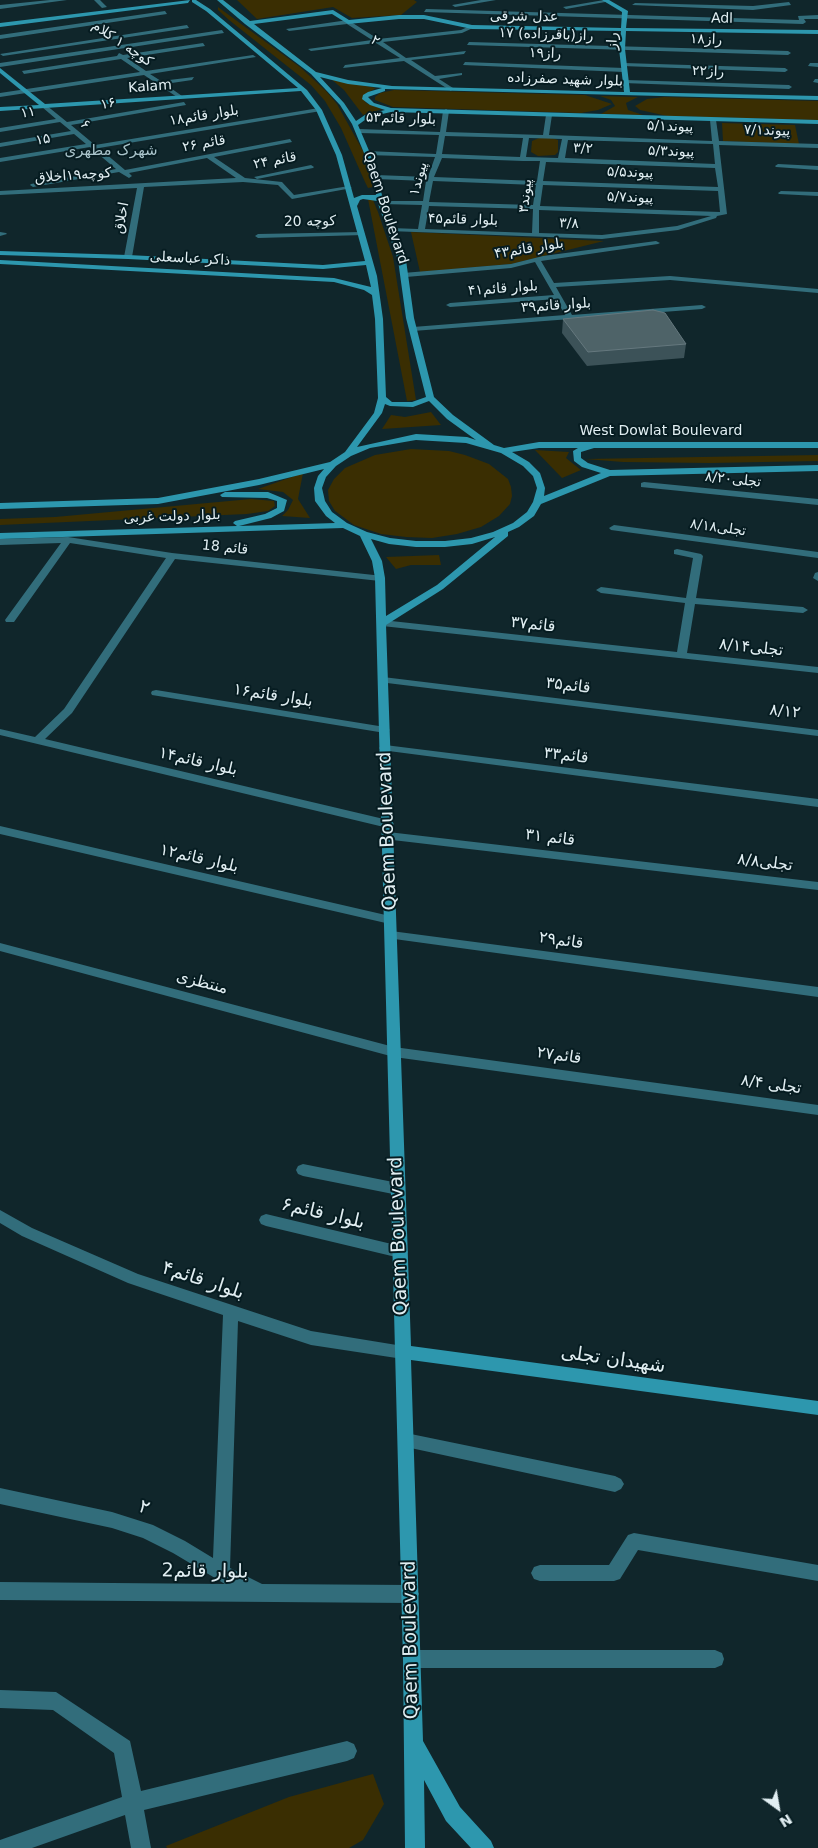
<!DOCTYPE html>
<meta charset="utf-8">
<style>
body{margin:0}
#map{position:relative;width:818px;height:1848px;overflow:hidden;background:#10262b;font-family:"DejaVu Sans",sans-serif}
canvas{display:block}
.north{position:absolute;left:753px;top:1783px;width:50px;height:50px;-webkit-text-stroke:4px #061c21;paint-order:stroke;rotate:148deg;font-size:14px;font-weight:700;line-height:20px;text-align:center;color:#e1eef2}
.north::after{content:'';display:block;margin:auto;width:18px;height:22px;background:#e1eef2;clip-path:polygon(50% 0,100% 100%,50% 72%,0 100%)}
</style>
<div id="map">
<canvas width="818" height="1848"></canvas>
<div class="north">N</div>
</div>
<script>
const c = document.querySelector('canvas').getContext('2d');
c.lineJoin = 'round';
function fill(path, color) { c.fillStyle = color; c.fill(path, 'evenodd'); }
const poly = rows => new Path2D(rows.map(r => 'M' + r).join(''));
function strokePath(path, color, width, dash) { c.strokeStyle = color; c.lineWidth = width; c.lineCap = dash ? 'butt' : 'round'; c.setLineDash(dash || []); c.stroke(path); }
function label(font, color, halo, rows, align = 'center') {
  c.font = font + ' "DejaVu Sans",Cairo,sans-serif'; c.lineWidth = 4; c.setLineDash([]); c.textBaseline = 'middle'; c.strokeStyle = halo; c.fillStyle = color; for (const [text, x, y, turn = 0] of rows) {
    c.save(); c.translate(x, y); c.rotate((+turn || 0) * Math.PI / 180); c.textAlign = isNaN(turn) ? turn : align; if (halo) c.strokeText(text, 0, 0); c.fillText(text, 0, 0); c.restore();
  }
}
fill(poly([
 [237,0,414,0,417,2,401,15,352,18,333,7,257,19],
 [218,7,300,67,326,91,337,104,363,151,373,187,368,188,365,182,341,128,325,101,311,85,229,20,218,10],
 [331,79,376,88,363,96,366,103,382,109,363,115,344,90],
 [394,90,585,95,612,104,598,110,581,113,393,107,375,100,375,97,380,93],
 [600,96,638,97,626,103,628,110,643,115,601,114,615,106,611,100],
 [664,97,818,101,818,120,667,116,640,110,635,106,647,99],
 [722,123,795,125,799,144,723,141],
 [539,138,552,138,558,140,558,152,555,155,538,156,531,152,532,141],
 [368,199,373,200,378,212,393,257,416,400,407,401],
 [411,232,604,241,511,264,420,272],
 [431,412,441,425,382,429,391,415,405,417],
 [411,449,449,451,465,455,489,464,508,479,511,487,512,496,510,504,499,516,481,527,457,534,432,538,406,537,381,534,354,525,335,511,329,501,328,490,334,479,345,468,375,455],
 [535,450,569,452,566,458,581,470,562,478],
 [818,455,818,461,710,463,623,462,585,459],
 [303,473,298,499,310,518,282,516,288,510,293,500,283,492,258,489],
 [251,499,274,501,275,506,268,511,247,514,0,525,0,519,55,517],
 [439,555,441,565,411,565,396,569,386,557],
 [373,1774,384,1804,363,1840,349,1848,167,1848,166,1846,289,1797]
]), '#3a2e02');
fill(poly([
 [50,0,67,0,0,9,0,5,50,0],
 [94,0,100,0,107,7,102,8,94,0],
 [481,0,496,0,455,7,452,5,481,0],
 [604,0,611,1,566,9,563,7,604,0],
 [789,2,791,5,753,10,632,5,635,3,753,6,789,2],
 [426,9,799,20,798,16,818,15,818,19,804,19,806,22,803,24,424,12,426,9],
 [165,11,167,14,0,39,0,35,165,11],
 [348,20,378,39,461,30,472,25,475,27,462,33,383,42,406,58,466,51,464,54,411,60,435,76,462,73,462,75,439,79,453,88,451,91,404,61,343,68,345,65,400,58,376,43,311,51,308,49,372,40,347,24,289,31,286,29,348,20],
 [187,25,189,28,3,56,0,54,187,25],
 [222,30,224,33,0,67,0,63,222,30],
 [469,42,788,51,791,53,788,55,467,45,469,42],
 [203,43,205,46,127,58,146,71,253,55,256,57,150,74,161,81,194,77,192,80,165,84,182,96,180,99,144,75,0,97,0,93,140,72,121,59,24,74,22,71,117,56,119,53,123,55,203,43],
 [465,62,624,68,627,70,624,72,463,65,465,62],
 [624,63,785,68,788,70,785,72,622,66,624,63],
 [810,63,818,63,818,67,808,66,810,63],
 [815,79,818,79,818,83,813,82,815,79],
 [625,80,789,85,792,87,789,89,623,83,625,80],
 [184,102,186,105,71,125,95,145,319,108,321,111,99,148,125,170,290,139,292,142,214,157,245,178,282,182,294,195,349,186,352,188,292,199,278,185,243,182,144,187,132,257,128,259,124,257,137,188,0,195,0,191,236,178,207,158,129,173,132,176,129,178,119,172,33,187,30,185,31,184,116,169,90,147,0,162,0,158,86,144,74,134,0,147,0,143,71,131,60,122,0,132,0,128,56,119,42,107,42,105,46,105,67,122,184,102],
 [446,109,449,111,446,132,543,135,546,115,549,113,552,115,549,135,712,141,710,120,713,118,716,120,719,141,818,144,818,148,719,145,727,214,717,216,716,218,678,230,602,239,389,231,389,229,391,228,418,229,422,205,381,204,378,202,379,201,423,201,426,181,376,179,373,177,376,175,428,177,435,157,367,155,364,153,367,151,436,154,439,135,359,133,356,131,359,129,440,132,443,111,446,109],
 [445,136,523,138,520,157,442,154,445,136],
 [529,138,562,139,558,158,526,157,529,138],
 [568,140,713,144,715,164,565,158,568,140],
 [442,158,523,161,540,161,537,181,434,177,442,158],
 [546,162,715,168,718,187,543,181,546,162],
 [433,181,536,185,533,205,429,202,433,181],
 [543,185,718,191,720,212,540,206,543,185],
 [429,206,533,209,532,233,425,229,429,206],
 [539,210,711,216,677,226,602,235,539,233,539,210],
 [778,164,818,166,818,170,776,167,775,166,778,164],
 [311,165,314,167,313,168,257,179,254,177,311,165],
 [781,191,818,192,818,196,779,194,778,193,781,191],
 [0,232,6,233,7,234,0,236,0,232],
 [362,232,365,234,364,235,258,238,255,236,258,234,362,232],
 [656,241,660,243,658,244,541,261,554,283,670,276,818,289,818,293,670,280,556,287,572,315,702,305,706,307,702,309,413,331,409,329,413,327,565,315,556,299,450,307,446,305,450,303,554,295,535,262,511,268,406,277,403,277,403,273,511,264,543,256,656,241],
 [644,482,818,499,818,505,641,487,641,483,644,482],
 [614,525,818,552,818,558,611,530,609,528,614,525],
 [68,537,172,553,383,576,383,580,380,581,175,559,72,713,45,739,388,820,392,821,394,824,392,827,388,828,0,735,0,729,35,737,64,709,166,558,70,543,14,622,6,622,5,620,61,543,0,545,0,539,68,537],
 [677,549,701,554,703,556,696,598,803,607,808,610,803,613,695,604,687,653,818,667,818,673,382,626,377,623,382,620,677,652,685,603,601,593,596,590,601,587,686,598,693,558,674,554,674,550,677,549],
 [818,572,818,581,813,578,815,573,818,572],
 [383,677,818,730,818,736,379,682,378,680,383,677],
 [156,690,385,727,390,730,385,733,152,695,151,693,152,691,156,690],
 [385,745,818,799,818,807,381,750,379,748,381,746,385,745],
 [0,826,390,916,396,920,390,924,0,834,0,826],
 [388,832,818,882,818,890,384,839,382,836,384,833,388,832],
 [391,931,818,987,818,997,387,938,385,935,391,931],
 [0,943,394,1047,818,1105,818,1115,394,1057,0,951,0,943],
 [303,1164,398,1183,403,1185,405,1189,403,1193,398,1195,303,1176,298,1174,296,1170,298,1166,303,1164],
 [0,1210,32,1228,138,1274,311,1331,409,1347,411,1352,409,1357,403,1359,311,1345,238,1321,230,1568,262,1584,410,1585,416,1588,419,1594,416,1600,410,1603,0,1600,0,1582,225,1584,173,1553,143,1538,112,1528,0,1504,0,1488,112,1512,153,1525,185,1541,213,1558,223,1315,128,1283,22,1236,0,1223,0,1210],
 [266,1214,400,1246,405,1248,408,1252,405,1256,400,1258,266,1226,261,1224,259,1220,261,1216,266,1214],
 [406,1433,615,1476,621,1479,624,1484,621,1489,615,1492,406,1447,400,1445,398,1440,400,1435,406,1433],
 [634,1533,818,1565,818,1581,638,1550,620,1579,614,1581,540,1581,534,1579,531,1573,534,1567,540,1565,609,1565,628,1535,634,1533],
 [412,1650,715,1650,722,1653,724,1659,722,1665,715,1668,412,1668,405,1665,403,1659,405,1653,412,1650],
 [0,1690,56,1692,130,1741,141,1791,347,1741,354,1744,357,1751,354,1758,347,1761,144,1810,151,1848,131,1848,125,1815,32,1848,0,1848,0,1840,122,1797,114,1753,53,1710,0,1708,0,1690]
]), '#326d7b');
fill(poly([
 [190,0,188,3,0,27,0,23,190,0],
 [192,0,196,0,210,9,307,90,322,110,342,155,354,198,362,195,376,195,364,153,352,124,340,105,311,74,245,24,217,0,223,0,250,21,333,10,349,20,399,15,424,15,472,25,621,28,622,12,602,0,609,0,628,11,626,28,818,30,818,34,626,31,625,49,630,92,818,96,818,100,385,89,385,91,368,97,374,103,391,108,818,120,818,124,391,112,369,117,358,125,370,153,384,202,406,260,414,318,434,397,453,415,494,445,504,448,539,442,818,442,818,448,594,448,581,452,581,458,588,463,610,470,818,465,818,471,610,476,541,504,534,516,519,527,508,532,508,536,443,589,386,625,411,1346,818,1401,818,1415,411,1360,423,1741,460,1807,491,1841,494,1848,471,1848,446,1821,424,1780,425,1848,405,1848,403,1659,375,578,372,561,360,536,343,528,0,539,0,533,237,526,233,523,235,521,265,514,277,508,277,501,267,498,222,497,220,495,225,492,268,492,287,500,284,511,271,518,239,526,335,523,326,516,315,501,314,488,318,476,324,469,259,485,158,504,0,509,0,503,158,498,259,479,330,462,345,452,374,413,378,398,375,319,372,295,364,290,334,282,0,264,0,260,334,278,371,287,366,265,323,269,128,259,0,255,0,251,128,255,323,265,365,261,336,155,316,110,301,91,0,111,0,107,39,105,0,73,0,68,45,104,298,88,206,11,192,2,192,0],
 [332,14,348,24,399,19,424,19,472,29,621,31,619,49,624,92,392,86,348,80,316,72,254,24,332,14],
 [320,77,348,84,382,88,368,92,363,95,362,99,370,105,385,110,365,115,356,121,344,103,320,77],
 [363,199,377,201,398,260,406,318,426,397,412,402,392,402,386,397,383,319,377,276,357,206,360,200,363,199],
 [429,401,447,419,476,440,467,437,416,434,357,447,382,413,385,404,390,406,413,407,429,401],
 [416,440,466,443,501,453,523,466,533,476,537,488,533,502,527,512,513,523,493,532,471,538,445,541,416,541,390,538,367,532,347,523,332,512,325,501,322,488,326,477,336,466,351,456,370,448,416,440],
 [539,448,578,448,573,451,574,461,582,467,601,473,544,496,545,488,540,473,529,462,512,452,539,448],
 [495,537,437,585,386,616,385,578,382,561,371,539,389,544,416,547,445,547,472,544,495,537]
]), '#2d97ae');
fill(poly([
 [563,319,686,344,684,358,587,366,562,333]
]), '#3c5258');
const building = poly([
 [653,310,665,313,686,344,588,352,563,319,653,310]
]);
fill(building, '#4e6368');
strokePath(building, '#65787e', 1);
label('14px', '#e1eef2', '#061c21', [
 ["عدل شرقی",524,17,1],
 ["Adl",722,19,1],
 ["۱۷ راز(باقرزاده)",546,35,2],
 ["راز۱۸",706,40,2],
 ["۲",375,41,34],
 ["راز",613,41,-87],
 ["کوچه ۱ کلام",122,44,34],
 ["راز۱۹",545,54,2],
 ["راز۲۲",708,72,2],
 ["بلوار شهید صفرزاده",565,80,2],
 ["Kalam",150,87,-4],
 ["۱۶",108,104,-10],
 ["۱۱",28,113,-9],
 ["بلوار قائم۱۸",204,116,-9],
 ["بلوار قائم۵۳",401,119,2],
 ["۶",85,125,40],
 ["پیوند۵/۱",670,127,2],
 ["پیوند۷/۱",767,131,2],
 ["۱۵",43,140,-9],
 ["قائم ۲۶",204,144,-10],
 ["۳/۲",583,149,2],
 ["پیوند۵/۳",671,152,2],
 ["۲۴ قائم",275,161,-11],
 ["پیوند۵/۵",630,173,2],
 ["کوچه۱۹اخلاق",73,176,-4],
 ["پیوند۱",419,179,-75],
 ["پیوند۳",526,196,-84],
 ["پیوند۵/۷",630,198,2],
 ["Qaem Boulevard",385,208,72],
 ["اخلاق",122,218,-80],
 ["بلوار قائم۴۵",463,220,2],
 ["کوچه 20",310,222,-1],
 ["۳/۸",569,224,2],
 ["بلوار قائم۴۳",529,249,-9],
 ["ذاکر عباسعلی",190,259,3],
 ["بلوار قائم۴۱",503,289,-4],
 ["بلوار قائم۳۹",556,306,-4],
 ["West Dowlat Boulevard",661,431],
 ["تجلی۸/۲۰",733,480,6],
 ["بلوار دولت غربی",172,517,-2],
 ["تجلی۸/۱۸",718,528,8],
 ["18 قائم",225,548,6]
]);
label('15px', '#a9c3ca', '#061c21', [
 ["شهرک مطهری",111,151]
]);
label('16px', '#e1eef2', '#061c21', [
 ["قائم۳۷",533,625,6],
 ["تجلی۸‌/۱۴",751,648,6],
 ["قائم۳۵",568,686,7],
 ["بلوار قائم۱۶",273,696,9],
 ["۸/۱۲",785,712,6],
 ["قائم۳۳",566,756,7],
 ["بلوار قائم۱۴",198,762,13],
 ["قائم ۳۱",550,838,7],
 ["بلوار قائم۱۲",199,859,13],
 ["تجلی۸/۸",765,863,7],
 ["قائم۲۹",561,941,8],
 ["منتظزی",202,983,15],
 ["قائم۲۷",559,1056,8],
 ["۸/۴ تجلی",771,1085,8]
]);
label('19px', '#e1eef2', '#061c21', [
 ["Qaem Boulevard",388,831,-92],
 ["بلوار قائم۶",323,1214,13],
 ["Qaem Boulevard",399,1236,-92],
 ["بلوار قائم۴",203,1281,18],
 ["شهیدان تجلی",613,1360,8],
 ["۲",144,1508,20],
 ["2بلوار قائم",205,1572,1],
 ["Qaem Boulevard",411,1640,-91]
]);
</script>
